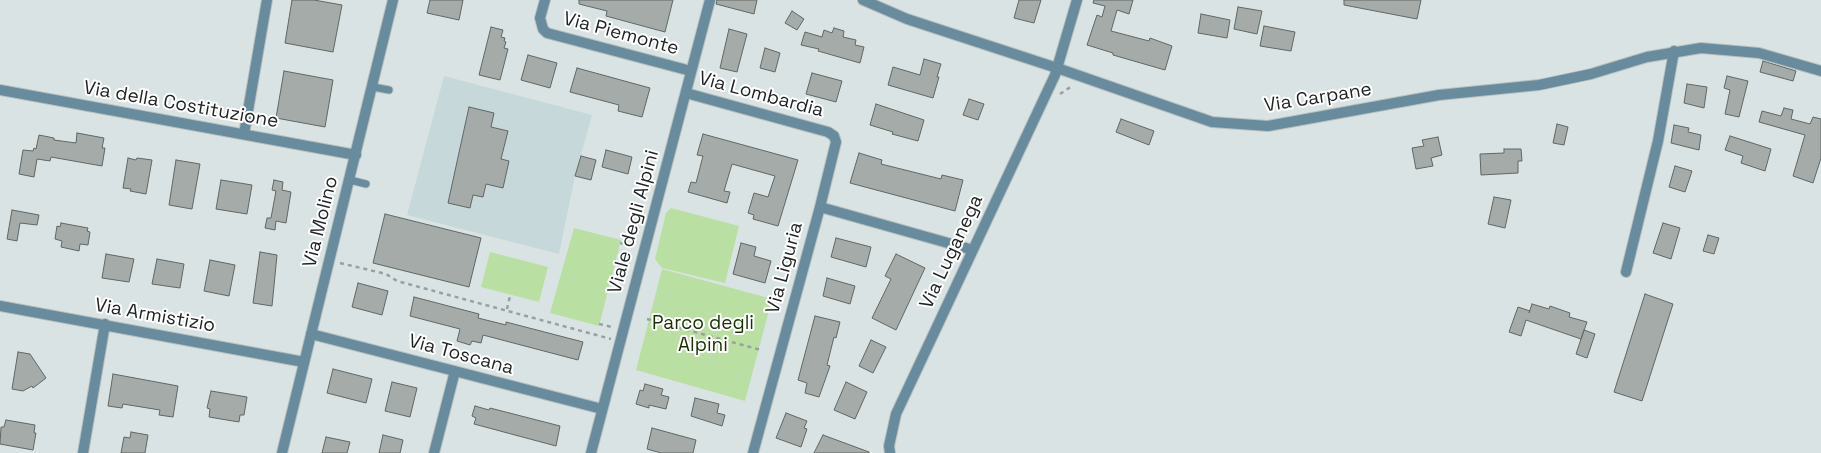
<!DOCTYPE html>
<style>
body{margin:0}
canvas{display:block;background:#d9e3e3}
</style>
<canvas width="1821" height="453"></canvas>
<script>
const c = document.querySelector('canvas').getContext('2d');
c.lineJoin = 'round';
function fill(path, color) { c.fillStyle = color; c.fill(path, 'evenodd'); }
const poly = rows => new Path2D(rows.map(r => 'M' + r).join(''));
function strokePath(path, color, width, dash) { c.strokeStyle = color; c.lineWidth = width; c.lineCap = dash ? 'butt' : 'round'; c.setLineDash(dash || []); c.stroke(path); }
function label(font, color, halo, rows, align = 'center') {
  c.font = font + ' "Space Grotesk",sans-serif'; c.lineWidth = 4; c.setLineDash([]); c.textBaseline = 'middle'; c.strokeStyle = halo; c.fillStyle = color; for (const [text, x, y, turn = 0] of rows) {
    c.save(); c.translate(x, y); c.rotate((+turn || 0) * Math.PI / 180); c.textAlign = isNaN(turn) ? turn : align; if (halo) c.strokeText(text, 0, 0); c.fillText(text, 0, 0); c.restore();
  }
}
fill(poly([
 [444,76,592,115,575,176,559,254,407,215]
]), '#c6d8d9');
fill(poly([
 [671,208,739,226,725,283,662,268,655,259,666,213],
 [574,228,621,240,599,326,550,313],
 [490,252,548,267,539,302,481,287],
 [662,269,772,299,745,401,636,370]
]), '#b9e0a2');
const building = poly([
 [292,0,314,0,342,5,333,52,285,43,292,0],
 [430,0,463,0,459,20,427,13,430,0],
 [579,0,673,0,665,32,606,16,607,11,579,4,579,0],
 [717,0,757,0,754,14,716,4,717,0],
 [1019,0,1041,0,1034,23,1014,18,1019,0],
 [1094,0,1133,0,1129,14,1117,10,1111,31,1149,41,1150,38,1172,46,1165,70,1113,55,1113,53,1087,45,1097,15,1102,17,1105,6,1093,3,1094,0],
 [1344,0,1421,0,1417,19,1344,5,1344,0],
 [1238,7,1262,11,1257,34,1234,29,1238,7],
 [792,11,804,19,797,30,785,23,792,11],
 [1201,14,1230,20,1227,38,1198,33,1201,14],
 [1264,26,1295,32,1291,51,1260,46,1264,26],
 [491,27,503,30,501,37,505,38,504,41,506,42,504,48,508,49,500,80,479,75,491,27],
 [834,28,844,31,843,37,856,40,855,45,864,47,860,63,818,51,819,49,801,45,805,32,822,37,824,30,832,33,834,28],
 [729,29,747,34,737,72,720,68,729,29],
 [765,48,780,53,775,72,760,68,765,48],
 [528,55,557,63,550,88,521,80,528,55],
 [924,59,941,64,937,77,939,77,933,98,888,85,893,67,920,75,924,59],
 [1763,61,1796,71,1793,81,1760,72,1763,61],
 [577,68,650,88,642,117,618,111,619,105,570,92,577,68],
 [284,71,333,80,325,127,276,118,284,71],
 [812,73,842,81,836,102,806,94,812,73],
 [1727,76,1748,81,1739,117,1725,114,1730,90,1724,88,1727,76],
 [1687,84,1707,87,1704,108,1684,103,1687,84],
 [969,99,984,104,978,120,963,115,969,99],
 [876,104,924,120,918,141,892,134,893,132,870,125,876,104],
 [469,107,494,113,491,127,508,131,501,159,509,161,503,188,486,184,483,197,473,195,470,208,448,203,469,107],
 [1784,108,1793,110,1791,119,1810,124,1813,117,1821,119,1821,158,1813,183,1793,176,1805,135,1759,122,1762,111,1781,116,1784,108],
 [1121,119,1154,131,1149,145,1116,132,1121,119],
 [1557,124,1568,127,1564,145,1553,143,1557,124],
 [1674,125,1689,128,1688,132,1701,135,1699,150,1671,143,1674,125],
 [77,133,104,138,102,148,105,148,102,166,51,157,50,161,37,159,34,177,19,174,23,150,33,151,34,148,36,149,39,135,54,138,54,140,76,143,77,133],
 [703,134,798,160,778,226,753,219,754,215,748,213,754,193,768,197,775,176,732,164,724,191,730,192,727,203,688,192,691,182,696,183,703,156,697,155,703,134],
 [1730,136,1771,149,1765,171,1741,163,1743,156,1725,150,1730,136],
 [1438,137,1442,155,1431,158,1433,166,1416,169,1412,148,1424,146,1422,140,1438,137],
 [1504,149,1521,149,1522,161,1518,161,1518,173,1481,175,1480,154,1504,153,1504,149],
 [606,150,632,157,628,174,602,167,606,150],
 [859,153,882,160,881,164,941,179,942,175,963,180,955,211,850,183,859,153],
 [581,156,596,160,591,180,575,176,581,156],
 [128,158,136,160,137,158,152,160,146,194,130,191,131,189,123,188,128,158],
 [176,160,200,164,192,209,169,205,176,160],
 [1675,166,1692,171,1685,192,1669,187,1675,166],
 [221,180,252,185,247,214,216,209,221,180],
 [274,180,283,182,282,190,291,192,286,223,276,221,275,230,265,228,267,218,271,218,276,191,272,190,274,180],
 [1494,197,1511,200,1505,228,1488,224,1494,197],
 [12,210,39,215,37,225,20,223,17,241,7,239,12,210],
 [385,214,481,238,469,287,373,263,385,214],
 [61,223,88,228,87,231,90,232,88,245,80,244,79,251,61,247,62,241,55,239,57,226,60,227,61,223],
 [1663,223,1680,228,1671,259,1653,253,1663,223],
 [1708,235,1719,238,1714,254,1703,251,1708,235],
 [836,238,871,247,866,267,831,257,836,238],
 [741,243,756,247,754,256,771,261,765,283,733,274,741,243],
 [260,252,277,255,272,306,253,303,260,252],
 [106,254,134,259,129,282,102,278,106,254],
 [896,254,925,268,896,330,872,318,891,279,885,276,896,254],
 [157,259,184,264,180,288,152,284,157,259],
 [210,260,235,265,229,296,204,291,210,260],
 [827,278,855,286,850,304,823,296,827,278],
 [358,283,388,291,382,315,352,307,358,283],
 [1645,294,1673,304,1642,401,1614,392,1645,294],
 [414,297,479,314,478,318,506,325,506,322,583,342,578,360,483,335,481,343,472,341,470,345,457,341,460,329,410,316,414,297],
 [1532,304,1549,309,1550,306,1570,313,1569,317,1587,322,1581,339,1526,320,1521,336,1509,332,1518,307,1530,311,1529,313,1532,304],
 [815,316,840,322,836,338,834,337,827,365,830,366,819,397,805,393,807,383,798,380,815,316],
 [1584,330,1595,334,1587,358,1576,354,1584,330],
 [871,340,886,347,873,373,859,366,871,340],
 [18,352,30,354,46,378,33,388,32,386,23,391,12,389,18,352],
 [333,369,372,379,366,403,327,393,333,369],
 [113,374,178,386,173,417,159,415,160,410,123,404,122,408,108,406,113,374],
 [392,382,417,388,410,417,385,411,392,382],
 [846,382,867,392,855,419,834,410,846,382],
 [645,384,663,389,661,395,669,397,666,409,649,405,649,408,636,404,640,390,643,391,645,384],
 [211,391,247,397,244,415,240,415,239,422,209,417,210,409,207,408,211,391],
 [695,398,719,404,717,413,725,415,722,426,691,416,695,398],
 [475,406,489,410,490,408,560,426,556,446,474,424,476,418,472,416,475,406],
 [786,413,807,421,804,428,807,429,801,447,776,438,786,413],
 [6,420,35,425,34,433,36,433,33,450,0,444,1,427,4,427,6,420],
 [652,428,696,440,693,453,661,453,647,449,652,428],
 [131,432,148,435,145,453,121,453,124,437,130,438,131,432],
 [383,435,403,440,400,453,379,453,383,435],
 [823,435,869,452,869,453,814,453,823,435],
 [326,437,350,442,347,453,322,453,326,437]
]);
fill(building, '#a4aba8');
strokePath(building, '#606764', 1);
const service = poly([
 [373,87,389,90],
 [350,180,366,184]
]);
const minor = poly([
 [545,0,540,18,543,29,547,33,691,71],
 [0,90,356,155],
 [686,93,828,132,834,136,836,142,820,207,973,250],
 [244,134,267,0],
 [1626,272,1658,141,1674,51],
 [0,306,304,362],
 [311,334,602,409],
 [83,453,105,324],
 [434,453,455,371],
 [591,453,710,0],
 [753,453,820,207],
 [890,453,889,446,896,414,1055,75,1077,0]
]);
const tertiary = poly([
 [863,0,907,19,1057,68,1212,122,1268,126,1439,95,1539,85,1591,74,1647,57,1701,48,1759,53,1821,71],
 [282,453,393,0]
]);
strokePath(service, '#b8c0c0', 9);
strokePath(minor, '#b8c0c0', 12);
strokePath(tertiary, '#b8c0c0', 12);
strokePath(poly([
 [1060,94,1072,86],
 [620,243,633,246],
 [340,263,386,274,397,281,611,339],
 [507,309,510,296],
 [647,319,761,350],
 [599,324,612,327]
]), '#98a0a0', 2.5, [4, 4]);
strokePath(service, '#688b9d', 7);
strokePath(minor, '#688b9d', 10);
strokePath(tertiary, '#688b9d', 10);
label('19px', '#1f2222', '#fff', [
 ["Via Piemonte",621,34,15],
 ["Via Lombardia",761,95,15],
 ["Via Carpane",1318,98,-9],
 ["Via della Costituzione",181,105,10],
 ["Via Molino",321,222,-76],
 ["Viale degli Alpini",634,222,-75],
 ["Via Luganega",952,252,-65],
 ["Via Liguria",785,268,-75],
 ["Via Armistizio",155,316,10],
 ["Via Toscana",461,355,15]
]);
label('19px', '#173200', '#fff', [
 ["Parco degli",703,324],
 ["Alpini",703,346]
]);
</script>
